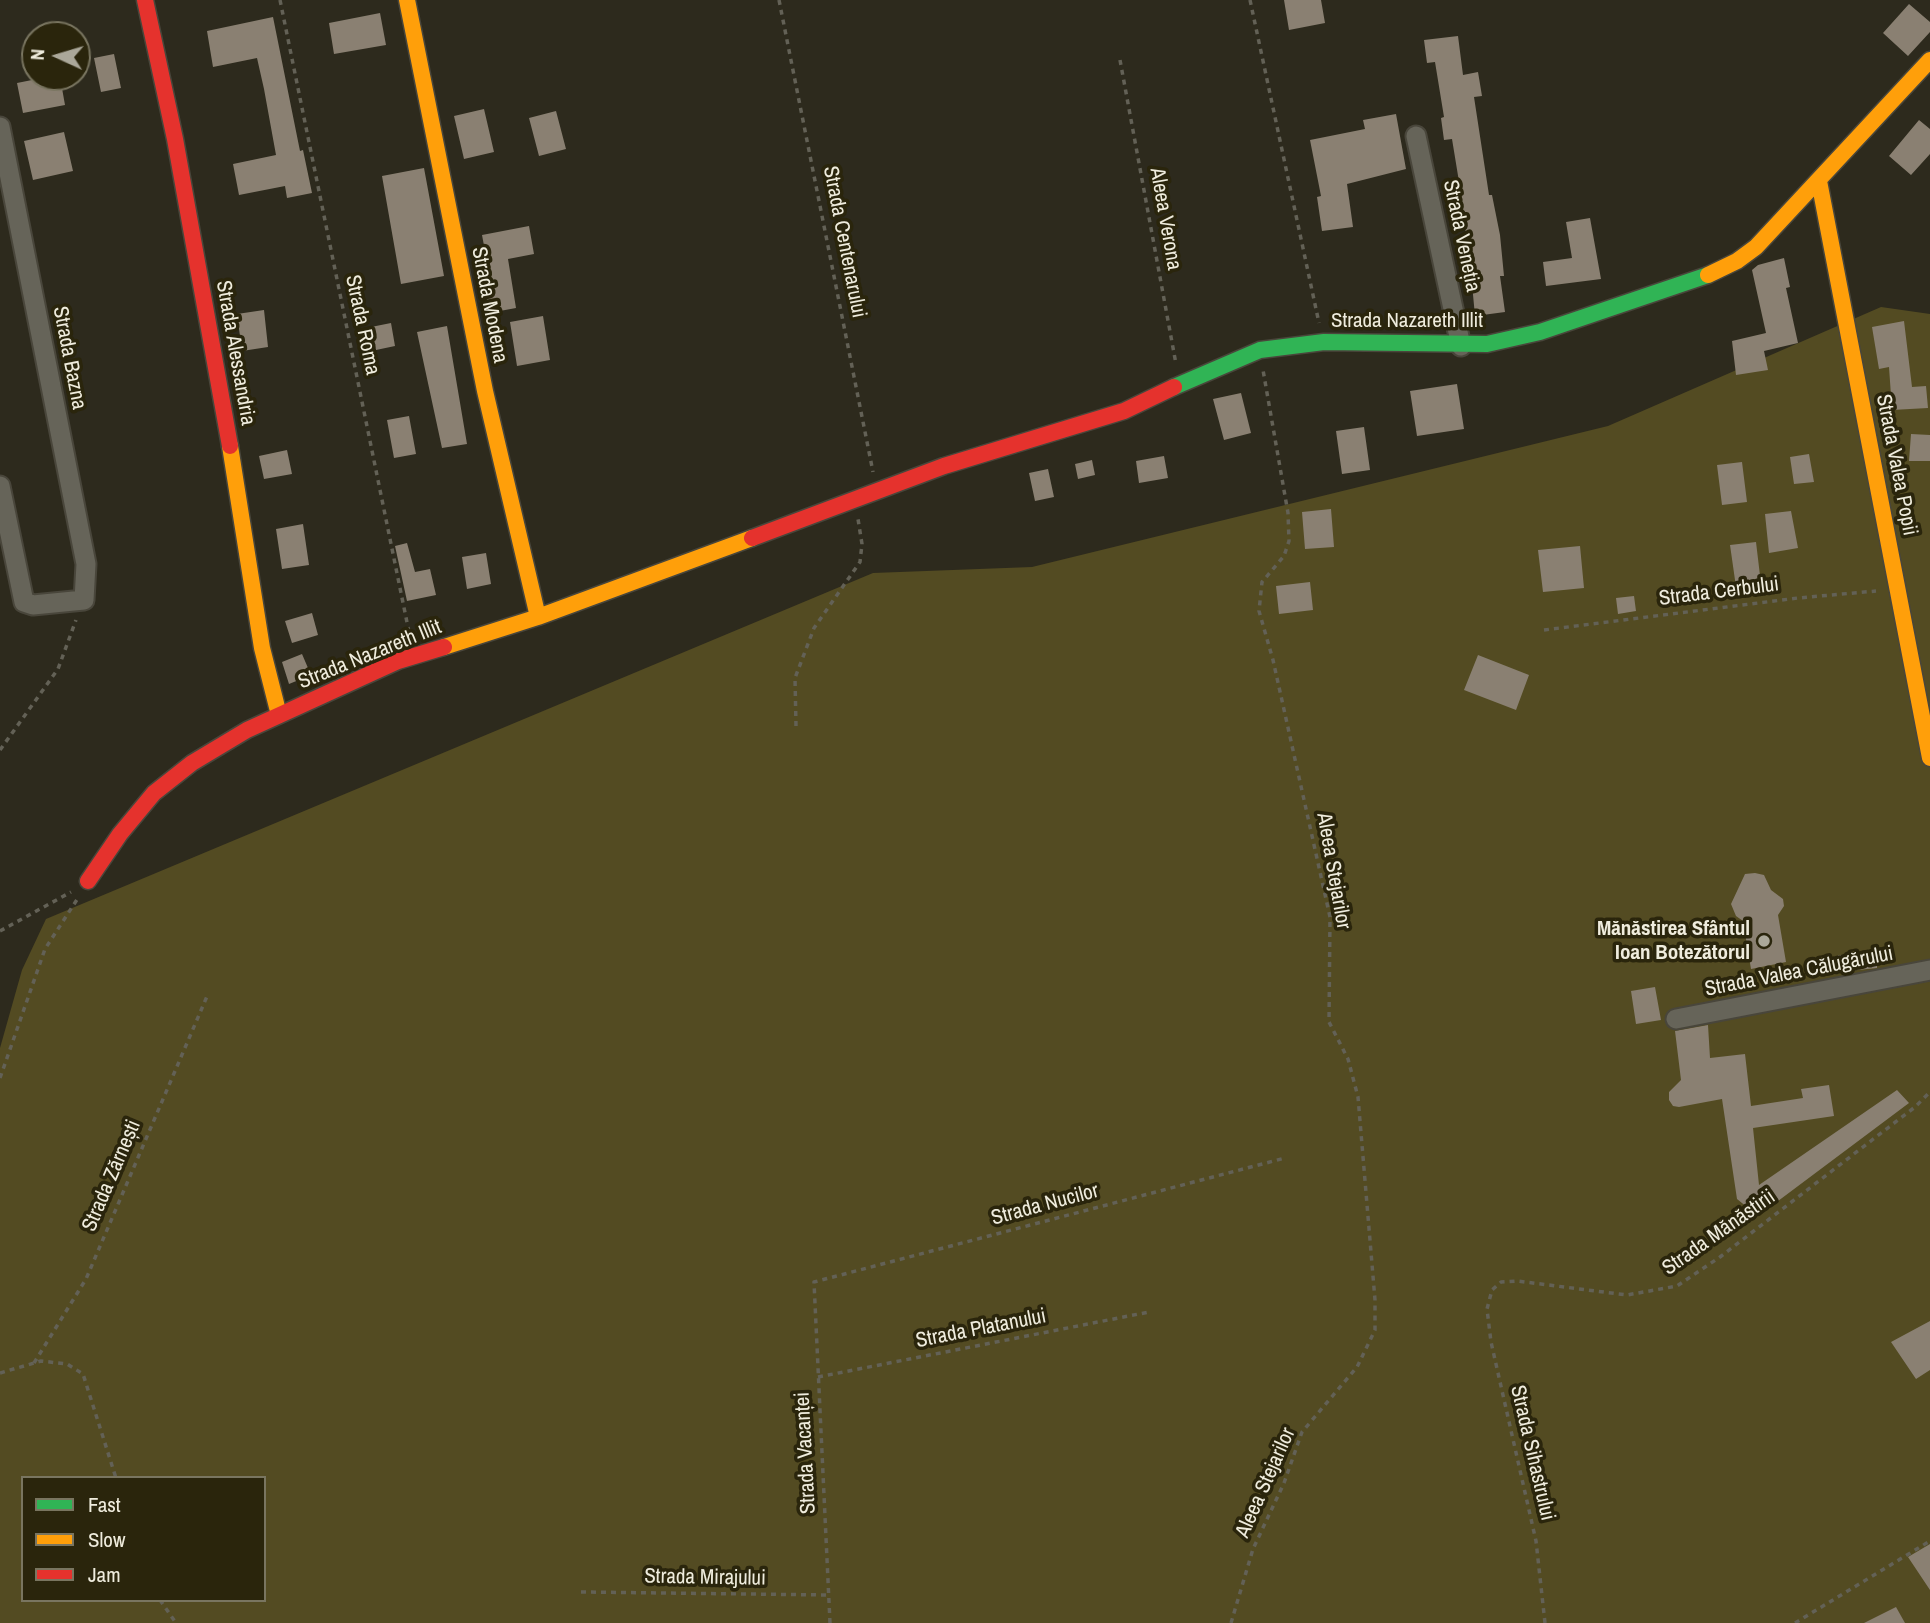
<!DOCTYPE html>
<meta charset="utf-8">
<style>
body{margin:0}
#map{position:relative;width:1930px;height:1623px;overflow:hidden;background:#2d2a1d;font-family:"Archivo Narrow",sans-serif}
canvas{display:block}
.legend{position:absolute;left:21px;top:1476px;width:245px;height:126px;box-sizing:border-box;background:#2a250c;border:2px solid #797560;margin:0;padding:9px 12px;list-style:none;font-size:21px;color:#efecdd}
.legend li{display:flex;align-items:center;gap:14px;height:35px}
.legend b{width:35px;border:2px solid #797560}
.north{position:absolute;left:21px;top:21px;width:70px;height:70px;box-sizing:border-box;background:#2a250c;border:2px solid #797560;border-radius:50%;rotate:274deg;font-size:19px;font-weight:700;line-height:28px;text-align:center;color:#efecdd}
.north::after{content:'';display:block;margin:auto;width:24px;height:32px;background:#aba89a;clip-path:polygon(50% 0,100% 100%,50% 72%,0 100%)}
</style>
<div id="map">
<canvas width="1930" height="1623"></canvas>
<ul class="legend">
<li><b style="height:9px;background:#30b455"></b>Fast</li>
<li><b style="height:9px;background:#ff9f0a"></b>Slow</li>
<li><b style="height:9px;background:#e5322d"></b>Jam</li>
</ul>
<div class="north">N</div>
</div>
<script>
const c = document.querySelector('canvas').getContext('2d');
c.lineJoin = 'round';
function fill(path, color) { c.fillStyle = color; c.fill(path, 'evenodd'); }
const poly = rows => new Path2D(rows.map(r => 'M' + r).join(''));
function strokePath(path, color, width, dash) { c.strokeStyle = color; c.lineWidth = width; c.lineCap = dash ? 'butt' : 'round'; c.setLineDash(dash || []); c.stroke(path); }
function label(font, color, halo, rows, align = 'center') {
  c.font = font + ' "Archivo Narrow",sans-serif'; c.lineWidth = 7; c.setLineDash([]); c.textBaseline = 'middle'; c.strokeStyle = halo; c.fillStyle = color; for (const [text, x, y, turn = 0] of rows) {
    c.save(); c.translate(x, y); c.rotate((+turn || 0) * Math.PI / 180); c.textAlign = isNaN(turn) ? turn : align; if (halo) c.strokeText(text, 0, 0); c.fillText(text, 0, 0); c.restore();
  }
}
fill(poly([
 [1881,307,1930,314,1930,1623,0,1623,0,1048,22,970,46,919,873,573,1032,567,1608,426],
 [23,1478,264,1478,264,1600,23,1600]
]), '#534b22');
fill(poly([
 [1284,0,1321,0,1325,23,1289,30],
 [1909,4,1930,22,1930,32,1908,56,1883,33],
 [380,13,386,45,334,54,329,23],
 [273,17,300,151,303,150,312,193,287,198,285,186,239,195,233,164,276,155,264,89,257,58,213,67,207,31],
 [1458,36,1463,75,1478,72,1482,96,1474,97,1489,195,1492,195,1500,235,1504,276,1500,276,1505,312,1475,316,1468,241,1458,201,1462,200,1452,139,1444,140,1441,118,1444,117,1435,62,1427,63,1424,40],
 [114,54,121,88,101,92,94,58],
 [47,77,60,77,65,105,23,113,17,83],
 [484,109,494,152,464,159,454,116],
 [556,111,566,149,539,156,529,118],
 [1396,114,1406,169,1347,184,1353,227,1322,231,1317,197,1321,196,1310,140,1365,129,1363,120],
 [1919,120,1930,129,1930,154,1911,175,1889,156],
 [64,132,73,171,33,180,24,141],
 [424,168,444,276,401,284,382,176],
 [1590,218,1601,279,1546,286,1543,262,1572,258,1566,222],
 [529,226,534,254,508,259,516,308,489,313,482,268,488,267,482,235],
 [1784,258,1790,287,1786,288,1798,343,1764,351,1768,370,1736,375,1732,341,1766,333,1752,270,1758,265],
 [264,310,268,347,242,351,237,314],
 [543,316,550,360,517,366,510,322],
 [1904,321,1912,387,1926,386,1928,408,1892,410,1889,367,1879,369,1872,327],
 [391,323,395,346,376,350,371,327],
 [447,326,467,444,442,448,417,332],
 [1457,384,1464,429,1417,436,1410,391],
 [1241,393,1251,433,1224,440,1213,399],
 [409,416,416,454,394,458,387,420],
 [1364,427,1370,470,1342,474,1336,431],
 [1911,434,1930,435,1930,461,1909,461],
 [287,450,292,474,264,479,259,456],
 [1809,454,1814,482,1794,484,1790,457],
 [1164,456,1168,478,1139,483,1136,461],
 [1092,460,1095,475,1078,479,1075,464],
 [1742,462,1747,502,1722,505,1717,465],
 [1048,469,1054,497,1035,501,1029,473],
 [1331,509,1334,547,1305,549,1302,512],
 [1791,511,1798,548,1769,553,1765,514],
 [303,524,309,565,282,569,276,529],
 [1756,542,1761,584,1736,587,1730,545],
 [407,543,415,572,430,569,436,595,407,601,395,546],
 [1580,546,1584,588,1543,592,1538,550],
 [486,553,491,584,467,589,462,557],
 [1310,582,1313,610,1279,614,1276,586],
 [1634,596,1636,611,1618,614,1616,598],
 [312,613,318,635,292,643,285,621],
 [302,654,311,675,289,684,282,662],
 [1478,655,1529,675,1516,710,1464,690],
 [1755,873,1764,875,1771,890,1783,899,1784,906,1778,915,1786,962,1751,969,1743,921,1736,916,1731,904,1745,874],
 [1877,954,1877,968,1838,972,1838,955],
 [1655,987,1661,1020,1636,1024,1631,991],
 [1708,1025,1710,1058,1745,1054,1751,1106,1803,1098,1801,1089,1829,1085,1834,1116,1753,1128,1759,1185,1897,1090,1909,1103,1758,1216,1737,1199,1722,1099,1679,1107,1673,1106,1669,1100,1669,1092,1681,1080,1675,1031],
 [1930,1321,1930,1370,1916,1379,1891,1342],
 [1930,1544,1930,1590,1908,1557],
 [1896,1607,1905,1623,1864,1623]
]), '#8a8072');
const street = poly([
 [0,127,86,564,84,600,33,605,24,602,0,486],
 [1416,136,1461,346],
 [1676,1019,1930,970]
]);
const fast = poly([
 [1174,387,1260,350,1324,342,1487,344,1540,332,1708,275]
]);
const slow = poly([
 [407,0,485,391,538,617],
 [1819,181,1930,758],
 [1708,275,1737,261,1756,247,1930,60],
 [230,446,262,648,279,715],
 [444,647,538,617,752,538]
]);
const jam = poly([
 [145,0,175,139,230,446],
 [752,538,944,466,1124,411,1174,387],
 [88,881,120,834,154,793,192,763,247,730,398,661,444,647]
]);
strokePath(street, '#49463b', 23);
strokePath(fast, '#49463b', 19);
strokePath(slow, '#49463b', 19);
strokePath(jam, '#49463b', 19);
strokePath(poly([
 [280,0,410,637],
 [779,0,873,472],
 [1250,0,1319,323],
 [1120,60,1176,364],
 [1544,630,1798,598,1876,591],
 [796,726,795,678,814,628,860,562,862,544,858,519],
 [0,750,58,669,76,620],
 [0,931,71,892],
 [0,1078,45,949,78,898],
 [34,1363,86,1279,208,994],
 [0,1373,41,1361,67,1364,83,1374,116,1478],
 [818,1377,1149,1312],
 [581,1592,829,1595],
 [160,1600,176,1623],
 [830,1623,814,1282,1285,1158],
 [1231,1623,1253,1549,1284,1483,1302,1432,1357,1367,1375,1330,1375,1300,1358,1097,1348,1059,1329,1022,1330,917,1273,660,1259,611,1262,582,1284,556,1289,541,1288,513,1263,370],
 [1545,1623,1536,1541,1491,1342,1487,1309,1492,1290,1501,1282,1517,1281,1627,1295,1677,1286,1720,1257,1915,1107,1930,1092],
 [1795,1623,1930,1541]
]), '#636156', 3.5, [5, 5]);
strokePath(street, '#666459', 19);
strokePath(fast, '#30b455', 16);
strokePath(slow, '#ff9f0a', 16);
strokePath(jam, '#e5322d', 16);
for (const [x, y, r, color] of [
 [1764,941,7,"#aba89a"]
]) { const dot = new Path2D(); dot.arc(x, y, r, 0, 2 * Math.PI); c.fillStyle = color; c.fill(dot); strokePath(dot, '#2a250c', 2.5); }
label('21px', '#efecdd', '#2a250c', [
 ["Aleea Verona",1165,219,80],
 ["Strada Veneția",1461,236,78],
 ["Strada Centenarului",844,242,79],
 ["Strada Modena",489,305,79],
 ["Strada Nazareth Illit",1407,321],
 ["Strada Roma",362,325,78],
 ["Strada Alessandria",235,353,80],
 ["Strada Bazna",69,358,79],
 ["Strada Valea Popii",1896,465,79],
 ["Strada Cerbului",1719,592,-7],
 ["Strada Nazareth Illit",370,655,-22],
 ["Aleea Stejarilor",1333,871,80],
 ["Strada Valea Călugărului",1799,972,-11],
 ["Strada Zărnești",112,1176,-67],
 ["Strada Nucilor",1045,1205,-15],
 ["Strada Mănăstirii",1719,1233,-35],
 ["Strada Platanului",981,1329,-11],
 ["Strada Vacanței",806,1453,-93],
 ["Strada Sihastrului",1532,1453,77],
 ["Aleea Stejarilor",1266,1483,-66],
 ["Strada Mirajului",705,1578,1]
]);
label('bold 21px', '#efecdd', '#2a250c', [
 ["Mănăstirea Sfântul",1750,929],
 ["Ioan Botezătorul",1750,953]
], 'right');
</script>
